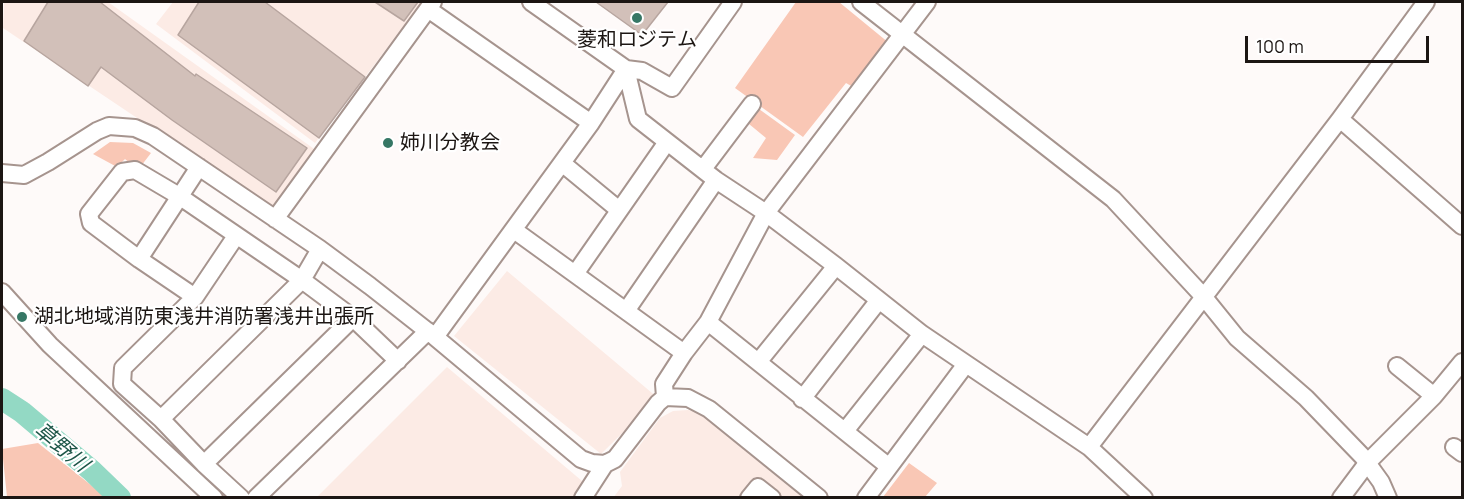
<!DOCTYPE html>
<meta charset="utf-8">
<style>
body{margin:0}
#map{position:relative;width:1464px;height:499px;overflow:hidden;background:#fefaf9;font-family:Manrope,sans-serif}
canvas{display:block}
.frame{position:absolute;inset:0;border:3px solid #1c1613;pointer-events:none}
.scale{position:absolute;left:1245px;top:36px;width:184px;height:27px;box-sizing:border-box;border:3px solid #1c1613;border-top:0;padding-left:8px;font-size:18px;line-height:21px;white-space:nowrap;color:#1c1613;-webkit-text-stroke:4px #fff;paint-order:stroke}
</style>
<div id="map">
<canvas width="1464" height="499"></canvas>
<div class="frame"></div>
<div class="scale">100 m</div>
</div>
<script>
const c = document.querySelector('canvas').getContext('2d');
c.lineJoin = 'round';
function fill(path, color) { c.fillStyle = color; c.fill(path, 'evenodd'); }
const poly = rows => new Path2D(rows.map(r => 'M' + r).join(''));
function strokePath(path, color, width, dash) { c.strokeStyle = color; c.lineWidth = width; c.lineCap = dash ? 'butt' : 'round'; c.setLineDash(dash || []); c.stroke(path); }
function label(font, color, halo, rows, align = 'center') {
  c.font = font + ' Manrope,"Noto Sans JP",sans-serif'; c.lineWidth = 4.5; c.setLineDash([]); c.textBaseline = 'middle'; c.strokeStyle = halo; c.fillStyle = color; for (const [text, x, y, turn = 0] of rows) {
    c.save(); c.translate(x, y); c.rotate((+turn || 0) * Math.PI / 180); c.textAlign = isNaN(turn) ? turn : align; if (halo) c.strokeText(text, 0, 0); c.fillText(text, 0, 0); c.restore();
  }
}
fill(poly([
 [4,2,108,2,317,151,274,210,3,28],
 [173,2,422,2,315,143,156,24],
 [507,271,658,398,601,454,454,336],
 [447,367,588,486,579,498,316,498],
 [688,410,697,412,707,419,810,497,613,498,622,486,620,472,660,418,673,411]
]), '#fcebe5');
fill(poly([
 [796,2,839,2,889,43,860,91,846,83,803,137,735,88],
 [759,109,795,135,777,160,753,158,766,138,749,124],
 [110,142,133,143,151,153,138,170,125,159,117,167,93,154],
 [38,443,106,497,7,497,2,449],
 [909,463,937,483,925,497,883,497]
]), '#f9c7b5');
strokePath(poly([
 [2,399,22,412,92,471,120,498]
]), '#93d9c4', 22);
const building = poly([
 [48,2,100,2,195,76,196,74,307,148,276,192,172,120,101,67,88,86,24,41,48,2],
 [199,2,265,2,365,77,319,138,178,35,199,2],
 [375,2,418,2,404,21,375,2],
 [596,2,668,2,642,35,596,2]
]);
fill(building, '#d2c0b9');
strokePath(building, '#b7a59f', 1.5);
const minor = poly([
 [531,2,626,69,642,71,672,88,733,2],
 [861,2,1113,199,1203,296,1237,338,1306,398,1363,457,1381,482,1388,498],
 [428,9,591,123],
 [626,69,638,119,716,180,766,213,836,266,922,334,1089,447,1144,498],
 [1340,119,1462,226],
 [562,163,619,210],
 [703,169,752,104],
 [2,173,24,175,48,162,97,131,109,126,135,128,153,136,320,249,370,286,435,337,581,459,592,463,605,464,615,459,658,403,665,397,688,398,709,409,819,498],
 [275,219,433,2],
 [514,230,684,353],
 [236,236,195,297,123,368,122,384,161,419,204,464,241,498],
 [139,259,199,167],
 [575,274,667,142],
 [2,292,50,345,214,498],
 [195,297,139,259,91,223,89,214,122,172,135,170,179,196,302,280,353,318,398,361],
 [626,311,716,180],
 [708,322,888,466],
 [435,337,591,123,626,69],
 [759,361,836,266],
 [1397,366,1434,396],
 [665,397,664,384,684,353,708,322,766,213,927,2],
 [802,399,879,300],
 [161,419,302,280,320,249],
 [845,431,922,334],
 [1089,447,1340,119,1426,2],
 [1454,447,1462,453],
 [204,464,353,318],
 [256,498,428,331],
 [583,498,605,464],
 [749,498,758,487,772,498],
 [866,498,966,364],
 [1341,498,1368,462,1434,396,1462,362]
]);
strokePath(minor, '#a6948e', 20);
strokePath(minor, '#fff', 16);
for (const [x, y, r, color] of [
 [637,18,6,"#367765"],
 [388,143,6,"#367765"],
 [22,317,6,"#367765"]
]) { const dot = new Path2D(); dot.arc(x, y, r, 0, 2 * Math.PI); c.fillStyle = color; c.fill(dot); strokePath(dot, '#fff', 2); }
label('20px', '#1c1613', '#fff', [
 ["菱和ロジテム",637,40,"center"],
 ["姉川分教会",400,143],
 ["湖北地域消防東浅井消防署浅井出張所",34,317]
], 'left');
label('italic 21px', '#1d5648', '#fff', [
 ["草野川",61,448,40]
]);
</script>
